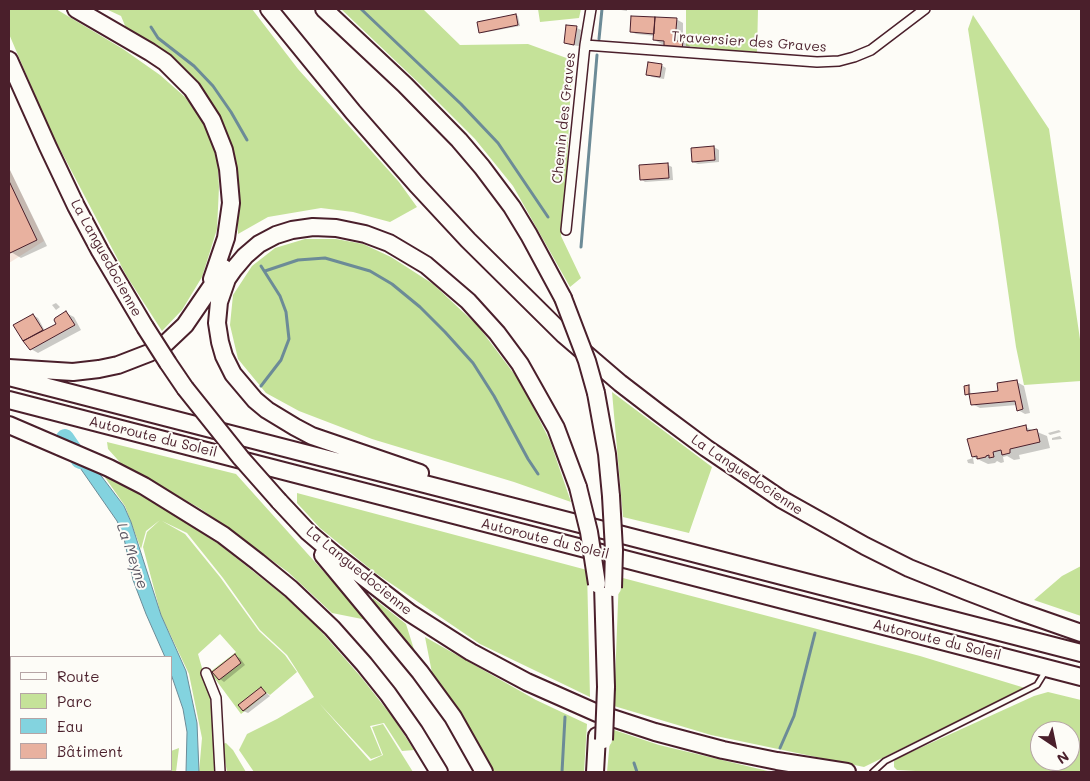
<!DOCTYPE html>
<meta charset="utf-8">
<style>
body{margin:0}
#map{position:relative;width:1090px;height:781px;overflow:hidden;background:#fdfcf7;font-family:Mali,sans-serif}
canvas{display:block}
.frame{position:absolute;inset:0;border:10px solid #4a1f2b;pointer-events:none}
.legend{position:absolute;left:10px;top:656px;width:162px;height:115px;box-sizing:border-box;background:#fdfcf7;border:1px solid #b5a4a5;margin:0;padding:6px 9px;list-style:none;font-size:15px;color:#4a1f2b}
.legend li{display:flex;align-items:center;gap:10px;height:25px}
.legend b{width:25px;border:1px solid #b5a4a5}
.north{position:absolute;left:1030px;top:721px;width:50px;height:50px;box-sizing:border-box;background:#fdfcf7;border:1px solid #b5a4a5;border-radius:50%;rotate:146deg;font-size:14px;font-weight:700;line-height:20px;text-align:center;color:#4a1f2b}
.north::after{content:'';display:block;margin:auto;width:18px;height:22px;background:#4a1f2b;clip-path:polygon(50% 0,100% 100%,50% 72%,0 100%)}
</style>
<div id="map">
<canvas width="1090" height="781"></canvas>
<div class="frame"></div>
<ul class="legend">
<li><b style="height:6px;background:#fdfcf7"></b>Route</li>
<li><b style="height:14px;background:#c5e299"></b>Parc</li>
<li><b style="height:14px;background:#83d3df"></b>Eau</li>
<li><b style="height:14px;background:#e8b19f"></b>Bâtiment</li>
</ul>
<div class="north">N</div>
</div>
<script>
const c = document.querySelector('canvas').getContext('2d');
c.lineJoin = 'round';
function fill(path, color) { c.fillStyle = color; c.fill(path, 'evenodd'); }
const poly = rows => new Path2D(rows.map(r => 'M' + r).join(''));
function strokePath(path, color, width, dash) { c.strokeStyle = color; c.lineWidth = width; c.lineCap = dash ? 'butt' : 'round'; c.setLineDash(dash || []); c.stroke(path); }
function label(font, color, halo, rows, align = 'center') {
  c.font = font + ' Mali,sans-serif'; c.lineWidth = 4; c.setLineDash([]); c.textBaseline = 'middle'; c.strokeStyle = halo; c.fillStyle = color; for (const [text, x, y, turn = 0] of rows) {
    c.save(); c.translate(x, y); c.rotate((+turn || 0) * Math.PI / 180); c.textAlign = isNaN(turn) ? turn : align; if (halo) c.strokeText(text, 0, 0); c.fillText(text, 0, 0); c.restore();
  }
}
fill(poly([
 [9,168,44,241,9,263]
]), '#f7e6dd');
fill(poly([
 [9,9,56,9,123,49,160,75,185,97,201,119,217,154,219,187,217,229,202,277,182,310,162,331,126,275,50,130,9,34],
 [106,9,252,9,298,69,399,182,417,207,390,222,353,212,321,208,268,217,238,234,236,175,164,53,126,28,121,16],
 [341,9,423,9,460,45,528,44,572,60,565,205,561,236,581,278,570,287,513,186,475,139,421,85],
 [538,9,581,9,579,18,540,22],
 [686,9,758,9,757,53,686,46],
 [973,15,1049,129,1081,346,1081,381,1024,385,1016,347,998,221,968,29],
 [305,239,336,239,363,244,391,257,433,284,478,326,521,383,550,441,571,502,514,482,372,439,299,411,266,393,238,359,230,325,233,295,252,266,275,248],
 [612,392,712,467,689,533,623,517],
 [107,442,236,474,367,620,332,613,288,572,201,509,166,489,126,469,108,449],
 [104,476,159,505,220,545,284,596,318,628,361,677,394,719,414,750,402,751,384,723,370,726,382,755,371,759,319,703,370,761,383,755,372,727,383,724,413,772,254,772,239,750,247,734,277,719,314,697,287,655,260,630,223,578,187,533,162,521,185,534,220,577,259,631,285,655,297,672,270,695,267,693,241,714,210,672,236,652,220,634,198,654,210,696,217,772,199,772,202,738,189,674,161,615,143,547,147,532,160,520,146,531,141,549,125,506],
 [297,493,587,570,590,697,480,644,374,572,320,528,297,503],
 [1081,566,1081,616,1034,600,1062,576],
 [619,577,920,656,1025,688,864,767,711,735,614,706],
 [373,598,406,624,417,659,373,605],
 [425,637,536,700,587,724,584,772,489,772,434,683],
 [1048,692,1081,700,1081,772,934,772,897,770,894,767,894,761,898,758,1034,696],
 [1040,731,1070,731,1070,761,1040,761],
 [611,729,659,745,772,772,607,772],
 [226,743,233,750,246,772,227,772,222,744],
 [179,748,176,772,156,772,156,770,171,770,171,751]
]), '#c5e299');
const water = poly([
 [76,462,99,473,124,506,131,522,161,615,186,671,197,723,199,772,186,772,187,732,183,709,171,674,171,657,165,657,146,614,133,580,123,534,117,521,76,462]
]);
fill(water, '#83d3df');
strokePath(water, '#6c8b97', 1);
fill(poly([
 [615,9,627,9,627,11],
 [516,15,518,16,520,26,482,33,480,32],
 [676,19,683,23,683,42,690,46,689,53,662,44,654,40,655,36,636,34,632,32],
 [567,26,577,28,581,30,579,46,570,45,565,42],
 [661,65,666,68,664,79,652,77,648,74],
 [714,147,719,150,719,162,698,164,693,162],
 [668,165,672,167,673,180,645,182,641,179],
 [9,168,47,246,21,258,11,252,9,248],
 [56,303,60,307,56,310,52,305],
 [66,313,74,317,81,330,38,353,31,349,24,340,33,315,38,318,45,331,58,324],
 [1017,382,1024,386,1030,413,1025,414,1018,410,1017,405,980,408,972,404,971,395,966,394,968,386,970,388,971,396,1000,392],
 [1025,427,1047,436,1050,448,1019,455,1020,459,1014,460,1007,456,1003,457,1004,462,1001,463,997,461,995,463,988,464,973,457],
 [1059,430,1061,432,1050,435,1048,433],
 [1060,436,1062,439,1052,440,1052,438],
 [973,458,974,464,968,463,967,460],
 [235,656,240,658,245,665,224,682,220,679],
 [261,688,270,696,248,713,243,711]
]), '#0003');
strokePath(poly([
 [361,9,461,104,498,143,548,217],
 [151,27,158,38,194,66,213,86,231,112,247,140],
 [599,39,602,9],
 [581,247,597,55],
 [265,271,298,260,325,258,370,271,392,284,420,307,445,332,473,363,494,396,528,459,538,474],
 [261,386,281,360,289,339,286,312,280,296,261,266],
 [780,748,794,716,815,633],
 [634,763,637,772],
 [562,772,565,717]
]), '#6c8b97', 3);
strokePath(poly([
 [65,438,80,460]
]), '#83d3df', 18);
const building = poly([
 [516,14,518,25,479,33,477,22,516,14],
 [631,16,655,17,654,34,630,32,631,16],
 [655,17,677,18,675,41,683,41,682,50,664,48,664,41,653,40,655,17],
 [566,25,577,26,574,45,564,43,566,25],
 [648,62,662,64,660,77,646,75,648,62],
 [714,146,715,160,692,162,691,148,714,146],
 [668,163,669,178,640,180,639,165,668,163],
 [9,181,37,240,10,253,9,250,9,181],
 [66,311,75,325,30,350,23,341,56,324,54,320,55,318,66,311],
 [33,314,43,330,23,341,13,325,33,314],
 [1017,380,1023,409,1017,411,1015,401,971,405,969,394,998,391,997,383,1017,380],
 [969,385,969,394,965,395,964,386,969,385],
 [1026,425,1027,431,1037,429,1040,442,1010,449,1010,453,1002,455,1001,450,993,452,994,457,989,458,989,455,986,456,986,457,977,459,977,456,972,457,967,439,1026,425],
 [235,654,241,663,219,680,212,672,235,654],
 [261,687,266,693,243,711,238,705,261,687]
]);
fill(building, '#e8b19f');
strokePath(building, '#4a1f2b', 1);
const lane = poly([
 [873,772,885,761,1037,685,1045,672]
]);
const street = poly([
 [585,45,817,62,839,61,854,57,871,50,925,9],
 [566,230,585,45,591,9],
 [206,673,216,698,220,772]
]);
const highway = poly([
 [76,9,150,52,165,62,192,89,212,120,224,150,228,169,231,203,226,238,212,279],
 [269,9,353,112,416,184,468,240,564,335,620,383,659,413,706,448,781,499,865,546,909,568,966,591,1018,611,1081,633],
 [324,9,405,85,459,140,482,167,512,207,529,235,563,298],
 [9,60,48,147,76,206,100,251,145,327],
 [168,363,185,388],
 [9,368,73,372,99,369,118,365,149,353,166,343,185,325,224,268],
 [9,377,1081,653],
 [596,393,607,454,611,496],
 [9,400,1081,677],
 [9,425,109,468,144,486,223,535,258,562,291,589,332,628,364,664,388,694,414,731,439,772],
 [420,473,312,436,295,427,267,410,255,400,233,374,224,356,220,342,217,323,219,302,227,279,234,269,245,256,259,244,276,235,292,230,313,227,336,228,365,234,389,243,426,265,468,301,497,333,520,364,556,428,578,487],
 [279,501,308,532,335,555,410,613,471,652,527,682,597,713,655,732,723,750,777,761,847,772],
 [323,555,420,672,453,717,484,772],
 [603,585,606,687],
 [595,772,597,736]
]);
strokePath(lane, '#4a1f2b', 8);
strokePath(street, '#4a1f2b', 12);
strokePath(highway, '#4a1f2b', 20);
strokePath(lane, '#fdfcf7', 4.5);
strokePath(street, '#fdfcf7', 9);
strokePath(highway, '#fdfcf7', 16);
const highwayBridge = poly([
 [563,298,587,361,596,393],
 [145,327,168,363],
 [185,388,241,458,279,501],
 [578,487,589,532,597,584],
 [611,496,614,550,613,588],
 [604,740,606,687]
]);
strokePath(highwayBridge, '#4a1f2b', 20, []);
strokePath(highwayBridge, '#fdfcf7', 16);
label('14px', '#4a1f2b', '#fdfcf7', [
 ["Traversier des Graves",749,42,4],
 ["Chemin des Graves",564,118,-84],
 ["La Languedocienne",106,258,61],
 ["Autoroute du Soleil",153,437,14],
 ["La Languedocienne",747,475,34],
 ["Autoroute du Soleil",545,539,14],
 ["La Languedocienne",359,571,39],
 ["Autoroute du Soleil",937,640,14]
]);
label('italic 15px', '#5b5561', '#fdfcf7', [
 ["La Meyne",132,556,71]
]);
</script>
